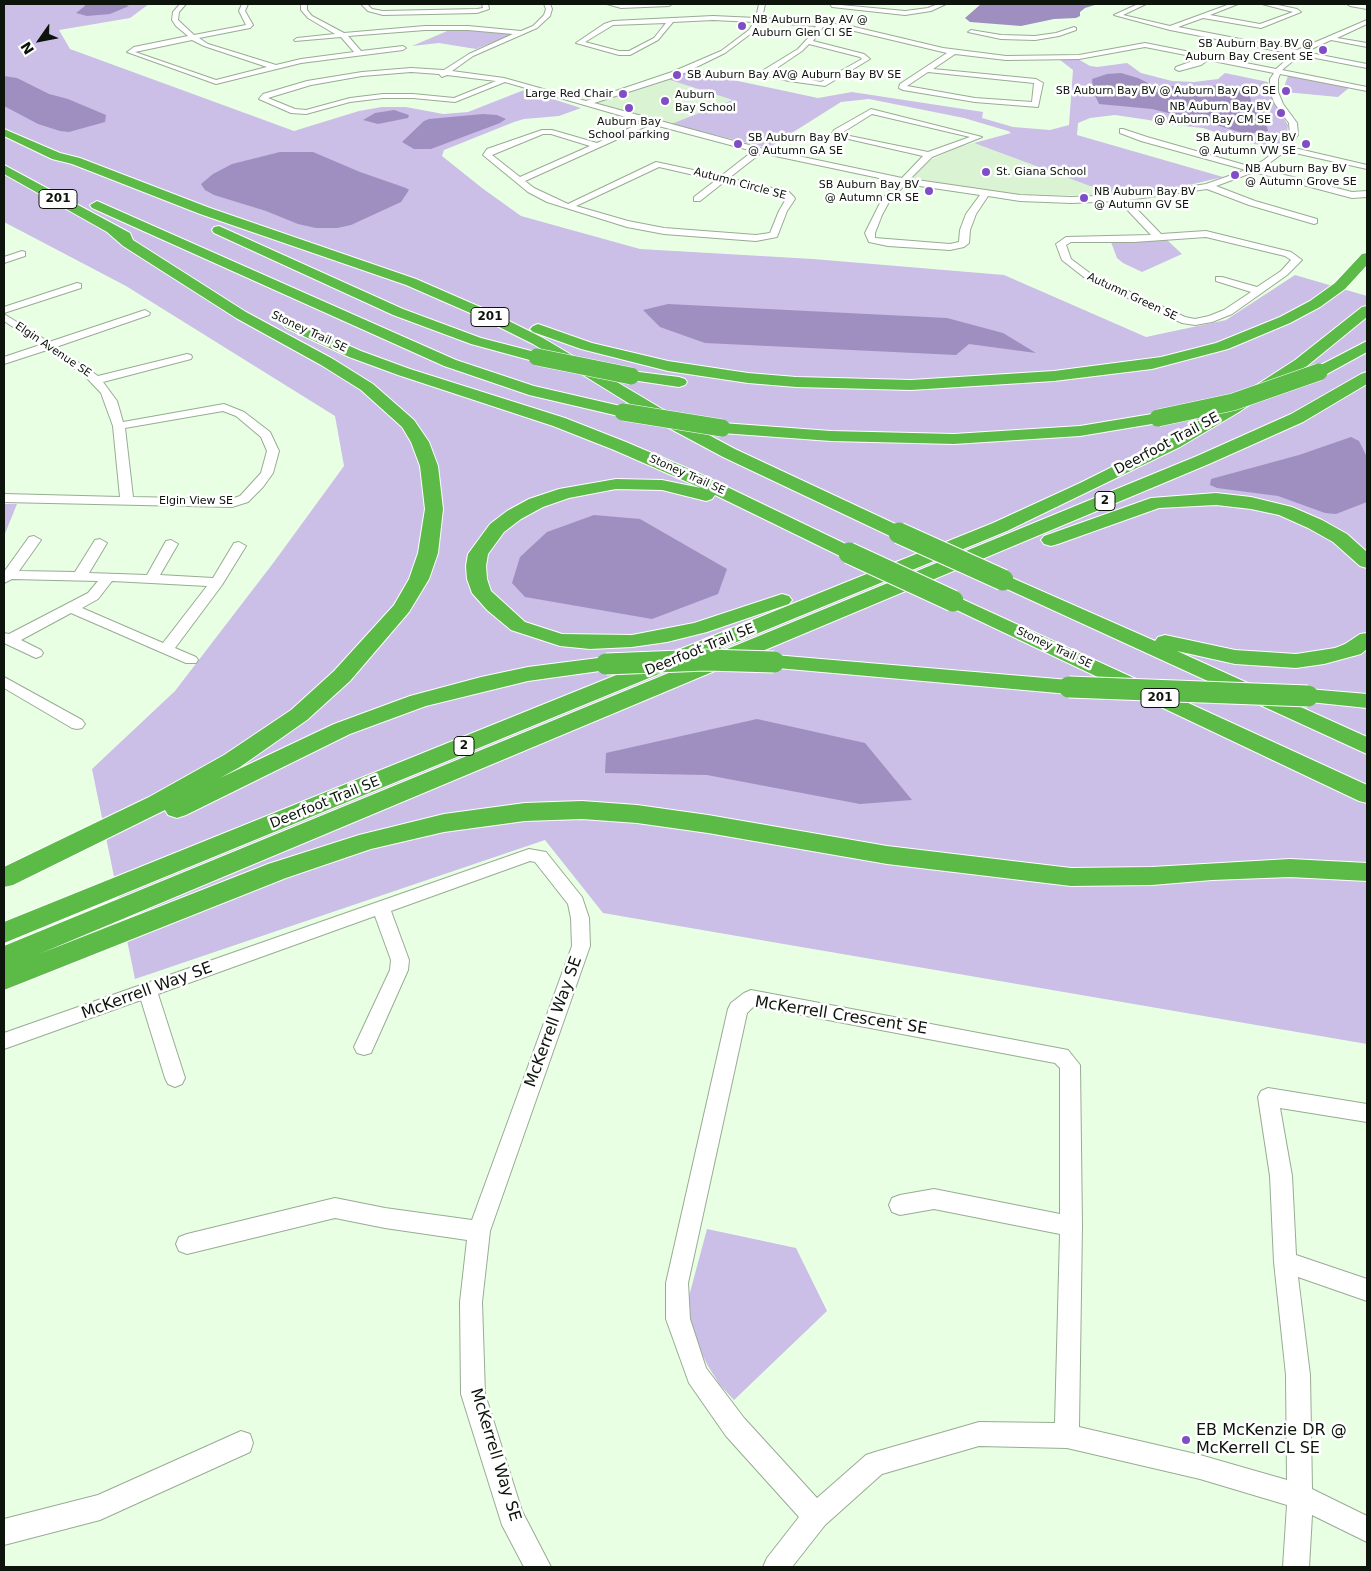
<!DOCTYPE html>
<style>
body{margin:0}
#map{position:relative;width:1371px;height:1571px;overflow:hidden;background:#e8ffe4;font-family:"DejaVu Sans",sans-serif}
canvas{display:block}
.frame{position:absolute;inset:0;border:5px solid #0c140b;pointer-events:none}
.north{position:absolute;left:15px;top:15px;width:50px;height:50px;-webkit-text-stroke:4px #fff;paint-order:stroke;rotate:237deg;font-size:14px;font-weight:700;line-height:20px;text-align:center;color:#0c140b}
.north::after{content:'';display:block;margin:auto;width:18px;height:22px;background:#0c140b;clip-path:polygon(50% 0,100% 100%,50% 72%,0 100%)}
</style>
<div id="map">
<canvas width="1371" height="1571"></canvas>
<div class="frame"></div>
<div class="north">N</div>
</div>
<script>
const c = document.querySelector('canvas').getContext('2d');
c.lineJoin = 'round';
function fill(path, color) { c.fillStyle = color; c.fill(path, 'evenodd'); }
const poly = rows => new Path2D(rows.map(r => 'M' + r).join(''));
function strokePath(path, color, width, dash) { c.strokeStyle = color; c.lineWidth = width; c.lineCap = dash ? 'butt' : 'round'; c.setLineDash(dash || []); c.stroke(path); }
function label(font, color, halo, rows, align = 'center') {
  c.font = font + ' "DejaVu Sans",sans-serif'; c.lineWidth = 5; c.setLineDash([]); c.textBaseline = 'middle'; c.strokeStyle = halo; c.fillStyle = color; for (const [text, x, y, turn = 0] of rows) {
    c.save(); c.translate(x, y); c.rotate((+turn || 0) * Math.PI / 180); c.textAlign = isNaN(turn) ? turn : align; if (halo) c.strokeText(text, 0, 0); c.fillText(text, 0, 0); c.restore();
  }
}
fill(poly([
 [667,79,734,100,671,124,596,103],
 [974,143,1117,196,1013,194,947,186,913,179,913,177,931,160,961,146]
]), '#d9f3d3');
fill(poly([
 [4,4,149,4,130,18,59,30,70,49,294,131,359,111,382,107,406,107,443,114,468,112,524,90,581,108,559,116,524,119,514,122,444,150,442,156,482,188,521,216,640,249,813,259,1004,275,1146,337,1226,320,1295,275,1367,296,1367,1044,603,913,545,840,135,979,92,769,175,691,274,562,344,466,335,416,126,286,4,222],
 [452,29,512,33,513,34,476,49,439,43,412,46],
 [1078,59,1090,66,1097,67,1127,63,1141,73,1172,81,1194,82,1218,79,1225,73,1268,82,1269,94,1288,125,1287,134,1276,148,1244,142,1203,128,1166,124,1149,120,1115,115,1090,118,1078,123,1077,135,1223,177,1168,190,1117,196,974,143,1011,133,1008,131,964,118,869,99,841,102,768,148,671,124,733,100,667,79,691,71,818,98,852,92,983,112,982,118,1013,127,1050,130,1069,125,1073,70,1060,60],
 [1288,76,1294,76,1350,87,1338,97,1285,92,1284,87],
 [1166,239,1182,254,1142,272,1123,263,1117,258,1111,242],
 [4,504,17,504,4,536],
 [707,1229,796,1248,827,1311,734,1400,720,1385,708,1366,698,1346,690,1322,688,1300]
]), '#cbbee7');
fill(poly([
 [84,4,123,4,129,6,110,14,87,16,76,13,85,6],
 [981,4,1098,4,1085,8,1080,12,1080,16,1076,18,1054,19,1021,26,970,22,965,18],
 [1121,73,1138,78,1148,83,1151,88,1166,86,1196,87,1226,85,1242,89,1249,94,1252,104,1265,120,1268,131,1246,134,1213,124,1152,109,1099,104,1093,91,1092,79,1107,74],
 [4,76,17,78,49,94,68,99,106,115,105,122,69,132,60,131,38,124,4,106],
 [394,110,409,115,408,118,378,124,363,120,375,113],
 [483,114,497,115,506,119,500,123,431,149,414,149,402,142,424,121,429,119],
 [280,152,313,152,360,172,406,188,409,190,401,202,351,225,337,228,316,228,298,224,266,211,214,195,205,190,201,184,213,174,232,164],
 [668,304,947,318,1003,333,1036,353,969,344,956,355,705,343,660,327,643,310],
 [1351,437,1359,441,1367,457,1367,502,1336,514,1325,513,1278,496,1217,488,1210,485,1211,479,1299,455],
 [594,515,640,519,727,569,718,594,652,619,525,597,512,583,520,557,547,532],
 [757,719,865,743,912,800,860,804,707,775,605,773,606,753]
]), '#9f8fc0');
const minor = poly([
 [180,4,186,4,179,12,178,20,194,35,246,25,239,11,242,4,248,4,245,11,253,25,250,28,199,38,208,44,276,65,301,59,354,52,341,37,295,41,294,40,297,38,335,34,308,18,301,10,301,4,307,4,307,10,312,16,344,33,425,26,468,26,521,31,533,26,544,15,546,9,544,4,550,4,552,9,550,16,537,28,473,56,452,71,504,78,586,101,672,72,721,51,749,30,754,22,713,20,673,22,658,40,630,55,619,55,576,43,604,24,613,21,713,16,756,18,759,4,765,4,762,18,846,25,943,48,1006,56,1079,55,1145,43,1276,69,1293,54,1170,30,1114,15,1138,4,1146,4,1123,15,1170,26,1230,4,1238,4,1210,15,1260,24,1293,12,1262,4,1273,4,1297,9,1301,12,1261,28,1203,18,1178,27,1297,50,1367,20,1367,24,1337,38,1367,43,1367,47,1331,40,1305,52,1367,64,1367,68,1300,55,1282,70,1367,87,1367,91,1280,74,1278,79,1278,92,1283,104,1297,123,1298,135,1290,147,1367,165,1367,169,1286,151,1261,169,1352,192,1367,191,1367,197,1352,198,1254,172,1216,186,1255,201,1317,219,1317,223,1314,224,1249,205,1207,189,1128,200,1161,234,1206,231,1291,252,1302,260,1287,275,1232,314,1212,322,1195,325,1182,323,1085,278,1062,260,1056,244,1066,237,1151,235,1119,201,1071,203,1020,201,988,196,976,214,970,230,969,243,964,247,950,250,888,246,869,242,865,233,882,199,898,182,761,153,729,178,789,192,794,197,795,199,787,211,777,237,756,241,664,234,627,227,547,202,528,192,483,155,487,149,542,130,552,130,597,143,643,122,505,82,455,102,413,98,383,98,350,102,306,114,291,113,259,99,263,94,307,81,362,72,411,68,444,70,469,54,513,34,468,30,425,30,348,36,361,51,403,46,406,48,403,50,301,63,216,84,127,52,134,47,188,36,176,26,172,20,173,12,180,4],
 [760,22,816,26,809,37,798,49,762,71,762,75,789,81,825,86,870,59,864,54,813,41,823,27,846,29,947,53,900,84,899,88,903,90,975,102,1038,107,1043,83,1036,79,933,69,955,54,1006,60,1079,59,1145,47,1201,58,1176,67,1175,69,1179,71,1201,65,1208,60,1274,73,1270,79,1270,92,1275,104,1289,123,1290,135,1284,144,1264,160,1252,167,1147,137,1123,129,1120,129,1120,133,1141,141,1246,170,1206,184,1170,190,1125,195,1071,197,1020,195,910,179,932,157,982,137,871,109,834,130,831,135,923,156,902,178,760,148,594,103,678,76,725,53,753,32,760,22],
 [666,23,654,38,629,51,619,51,585,42,613,25,666,23],
 [192,40,204,46,267,67,216,80,135,52,192,40],
 [809,44,860,57,862,59,821,82,771,72,802,51,809,44],
 [411,72,439,74,442,77,447,75,496,81,454,98,413,94,383,94,350,98,306,110,295,109,268,98,311,85,362,76,411,72],
 [928,72,1034,83,1032,102,975,98,907,86,928,72],
 [872,114,970,137,928,152,840,134,872,114],
 [651,124,753,151,721,176,656,162,568,204,534,188,525,181,651,124],
 [543,134,551,134,590,146,520,177,492,155,543,134],
 [659,167,716,180,694,197,694,201,700,201,724,182,783,196,786,199,779,211,770,233,756,235,664,228,628,221,576,206,659,167],
 [906,184,980,195,966,214,960,230,959,242,950,244,875,238,875,233,882,215,890,200,906,184],
 [1206,237,1285,256,1291,260,1281,271,1257,287,1222,277,1216,277,1216,281,1251,292,1224,310,1209,316,1195,319,1185,317,1091,274,1071,259,1066,245,1071,242,1134,242,1206,237],
 [361,4,367,4,372,9,383,11,477,9,483,8,482,4,488,4,489,9,477,13,383,15,368,11,361,4],
 [607,4,672,4,669,6,621,8,607,4],
 [830,4,905,11,928,8,938,4,946,4,931,11,905,15,832,7,830,4],
 [1347,4,1367,5,1367,9,1350,6,1347,4],
 [1074,27,1076,28,1076,30,1059,36,1035,40,1001,39,968,32,971,30,1001,35,1035,36,1056,33,1074,27],
 [22,251,25,252,25,256,4,263,4,257,22,251],
 [77,283,81,284,81,288,4,313,4,307,77,283],
 [145,310,150,313,149,315,56,347,98,376,187,354,191,355,192,357,191,359,103,382,117,401,123,422,224,404,244,412,270,432,279,451,273,473,263,487,248,502,232,507,4,502,4,494,120,497,113,426,101,393,83,374,47,350,4,364,4,357,40,345,4,321,4,314,49,342,145,310],
 [223,411,236,416,261,437,267,451,261,473,240,496,231,499,133,497,125,428,223,411],
 [34,536,41,540,19,571,75,572,95,540,100,539,107,543,89,573,147,575,166,541,171,540,178,544,160,575,213,578,234,543,239,542,246,546,222,585,175,648,196,657,198,660,196,663,186,663,71,613,21,640,41,650,43,653,41,656,36,658,4,643,4,633,9,634,88,593,98,581,12,579,4,583,4,572,29,537,34,536],
 [112,581,151,583,207,586,163,643,82,608,98,599,112,581],
 [4,677,82,720,85,724,82,728,77,729,72,728,4,688,4,677],
 [529,849,546,852,582,897,589,918,590,946,490,1231,482,1302,485,1394,522,1511,551,1567,524,1567,502,1525,461,1394,460,1302,467,1240,385,1228,335,1218,187,1254,179,1251,176,1244,179,1237,187,1234,335,1198,385,1208,472,1220,572,946,571,918,568,904,535,862,530,861,391,911,409,960,408,970,371,1053,364,1055,357,1053,354,1047,390,970,391,960,375,916,158,994,185,1078,182,1084,175,1087,168,1084,165,1078,141,1000,4,1049,4,1033,529,849],
 [751,990,1068,1050,1080,1065,1082,1226,1079,1427,1200,1455,1287,1480,1286,1375,1274,1262,1270,1176,1258,1097,1261,1091,1268,1088,1367,1104,1367,1122,1280,1108,1292,1176,1296,1255,1367,1279,1367,1301,1298,1277,1310,1375,1312,1489,1367,1516,1367,1542,1312,1515,1309,1567,1283,1567,1287,1505,1200,1479,1067,1448,979,1446,882,1474,825,1525,792,1567,763,1567,767,1558,799,1517,726,1436,689,1383,666,1319,666,1283,728,1009,731,1003,744,993,751,990],
 [754,1006,1055,1063,1060,1068,1060,1214,934,1189,900,1195,892,1198,889,1205,892,1212,900,1215,934,1209,1060,1234,1055,1423,979,1422,875,1452,866,1455,817,1498,744,1418,706,1368,690,1319,688,1283,747,1013,754,1006],
 [241,1431,250,1434,253,1443,250,1452,100,1520,4,1545,4,1519,98,1495,241,1431]
]);
const highway = poly([
 [4,129,60,153,80,158,210,208,416,279,487,310,543,338,679,419,735,449,906,529,909,533,906,537,899,539,892,537,723,457,667,427,533,344,477,316,406,285,200,214,72,164,52,159,4,136,4,129],
 [4,165,130,233,133,240,246,312,333,359,373,384,414,420,429,442,438,466,443,509,438,553,429,579,409,612,350,681,307,720,240,767,220,778,334,724,410,696,481,677,528,667,606,657,614,659,617,664,614,669,528,681,426,706,350,734,186,815,177,818,168,815,165,810,13,885,4,887,4,867,149,797,224,755,291,710,334,671,394,605,409,579,418,553,425,509,420,466,411,442,402,427,361,390,321,365,236,318,123,246,107,232,4,174,4,165],
 [97,201,456,360,534,386,629,408,631,412,629,416,623,417,529,395,444,366,92,208,90,205,97,201],
 [219,226,403,309,481,338,543,354,545,357,543,360,537,362,471,344,393,315,214,233,212,230,214,227,219,226],
 [1367,253,1367,265,1345,289,1320,307,1290,323,1228,349,1152,369,1054,381,911,390,796,387,748,383,668,371,581,349,533,332,530,329,533,326,538,324,592,343,668,361,748,373,796,377,911,380,1054,371,1161,357,1216,343,1280,317,1310,301,1335,283,1362,254,1367,253],
 [1367,306,1367,317,1307,366,1239,412,1180,447,1007,531,4,943,4,922,993,523,1080,483,1168,439,1227,404,1295,360,1362,307,1367,306],
 [291,320,361,351,410,369,565,418,626,442,696,472,856,549,859,553,856,557,849,559,842,557,715,495,712,499,706,501,662,490,616,489,569,498,543,507,521,519,504,532,488,554,486,566,487,579,491,591,525,622,562,634,632,635,694,623,782,594,789,596,792,600,789,604,707,632,667,642,632,647,590,649,560,646,511,630,487,610,472,593,467,579,466,566,468,554,490,524,507,511,529,499,559,489,616,479,662,480,701,488,614,450,553,426,398,375,349,357,286,328,283,325,286,322,291,320],
 [1367,341,1367,352,1325,375,1313,375,1311,372,1313,369,1367,341],
 [631,371,679,377,685,379,687,382,685,385,679,387,625,379,623,376,625,373,631,371],
 [1367,372,1367,384,1303,422,1209,464,39,954,268,864,359,835,444,814,525,803,582,801,637,805,708,815,887,846,1071,868,1152,867,1290,859,1367,863,1367,881,1290,877,1212,880,1152,885,1071,886,887,864,708,833,637,823,582,819,525,821,444,832,371,849,286,878,4,990,4,946,1197,456,1291,414,1361,374,1367,372],
 [1158,413,1164,414,1166,418,1164,422,1080,436,954,444,831,441,722,433,716,432,713,428,716,424,722,423,831,431,954,434,1080,426,1158,413],
 [1216,493,1251,497,1292,507,1322,520,1347,534,1367,552,1367,568,1360,566,1333,542,1308,528,1279,515,1251,509,1216,505,1159,508,1058,544,1051,546,1044,544,1041,540,1044,536,1151,498,1216,493],
 [1003,574,1155,641,1158,637,1165,635,1235,650,1296,654,1335,648,1345,644,1360,634,1367,633,1367,649,1361,654,1324,664,1296,668,1235,664,1177,651,1367,737,1367,754,996,584,993,580,996,576,1003,574],
 [953,595,1367,785,1367,803,1359,801,946,605,943,601,946,597,953,595],
 [774,655,1069,680,1077,682,1080,687,1077,692,1069,694,766,667,763,662,766,657,774,655],
 [1308,689,1367,694,1367,708,1300,701,1297,696,1300,691,1308,689]
]);
strokePath(minor, '#98ac93', 2);
strokePath(highway, '#fff', 2);
fill(minor, '#fff');
fill(highway, '#5cbb47');
const highwayBridgeFar1 = poly([
 [537,357,631,376],
 [623,412,722,428],
 [1158,418,1233,402,1319,372]
]);
const highwayBridge = poly([
 [899,533,1003,580],
 [849,553,953,601],
 [606,664,706,660,774,662],
 [1069,687,1308,696]
]);
strokePath(highwayBridgeFar1, '#fff', 18, []);
strokePath(highwayBridge, '#fff', 23, []);
strokePath(highwayBridgeFar1, '#5cbb47', 17);
strokePath(highwayBridge, '#5cbb47', 21);
for (const [x, y, r, color] of [
 [742,26,5,"#7f4ec6"],
 [1323,50,5,"#7f4ec6"],
 [677,75,5,"#7f4ec6"],
 [1286,91,5,"#7f4ec6"],
 [623,94,5,"#7f4ec6"],
 [665,101,5,"#7f4ec6"],
 [629,108,5,"#7f4ec6"],
 [1281,113,5,"#7f4ec6"],
 [738,144,5,"#7f4ec6"],
 [1306,144,5,"#7f4ec6"],
 [986,172,5,"#7f4ec6"],
 [1235,175,5,"#7f4ec6"],
 [929,191,5,"#7f4ec6"],
 [1084,198,5,"#7f4ec6"],
 [1186,1440,5,"#7f4ec6"]
]) { const dot = new Path2D(); dot.arc(x, y, r, 0, 2 * Math.PI); c.fillStyle = color; c.fill(dot); strokePath(dot, '#fff', 2); }
label('11px', '#0c140b', '#fff', [
 ["NB Auburn Bay AV @",752,20],
 ["Auburn Glen CI SE",752,33],
 ["SB Auburn Bay BV @",1313,44,"right"],
 ["Auburn Bay Cresent SE",1313,57,"right"],
 ["SB Auburn Bay AV@ Auburn Bay BV SE",687,75],
 ["SB Auburn Bay BV @ Auburn Bay GD SE",1276,91,"right"],
 ["Large Red Chair",613,94,"right"],
 ["Auburn",675,95],
 ["Bay School",675,108],
 ["NB Auburn Bay BV",1271,107,"right"],
 ["@ Auburn Bay CM SE",1271,120,"right"],
 ["Auburn Bay",629,122,"center"],
 ["School parking",629,135,"center"],
 ["SB Auburn Bay BV",748,138],
 ["@ Autumn GA SE",748,151],
 ["SB Auburn Bay BV",1296,138,"right"],
 ["@ Autumn VW SE",1296,151,"right"],
 ["NB Auburn Bay BV",1245,169],
 ["@ Autumn Grove SE",1245,182],
 ["St. Giana School",996,172],
 ["SB Auburn Bay BV",919,185,"right"],
 ["@ Autumn CR SE",919,198,"right"],
 ["NB Auburn Bay BV",1094,192],
 ["@ Autumn GV SE",1094,205]
], 'left');
label('11px', '#0c140b', '#fff', [
 ["Autumn Circle SE",740,184,15],
 ["Autumn Green SE",1132,297,25],
 ["Stoney Trail SE",309,332,25],
 ["Elgin Avenue SE",53,350,34],
 ["Stoney Trail SE",687,475,24],
 ["Elgin View SE",196,501],
 ["Stoney Trail SE",1054,648,25]
]);
for (const [x, y, w] of [
 [58,199,38],
 [490,317,38],
 [1105,501,20],
 [1160,698,38],
 [464,746,20]
]) { const box = new Path2D(); box.roundRect(x - w / 2, y - 9.5, w, 19, 4); c.fillStyle = '#fff'; c.fill(box); strokePath(box, '#0c140b', 1); }
label('bold 12px', '#0c140b', null, [
 ["201",58,199],
 ["201",490,317],
 ["2",1105,501],
 ["201",1160,698],
 ["2",464,746]
]);
label('14px', '#0c140b', '#fff', [
 ["Deerfoot Trail SE",1167,444,-28],
 ["Deerfoot Trail SE",700,650,-22],
 ["Deerfoot Trail SE",325,803,-22]
]);
label('16px', '#0c140b', '#fff', [
 ["McKerrell Way SE",147,991,-20],
 ["McKerrell Crescent SE",841,1016,9],
 ["McKerrell Way SE",554,1022,-70],
 ["McKerrell Way SE",495,1455,73]
]);
label('16px', '#0c140b', '#fff', [
 ["EB McKenzie DR @",1196,1431],
 ["McKerrell CL SE",1196,1449]
], 'left');
</script>
